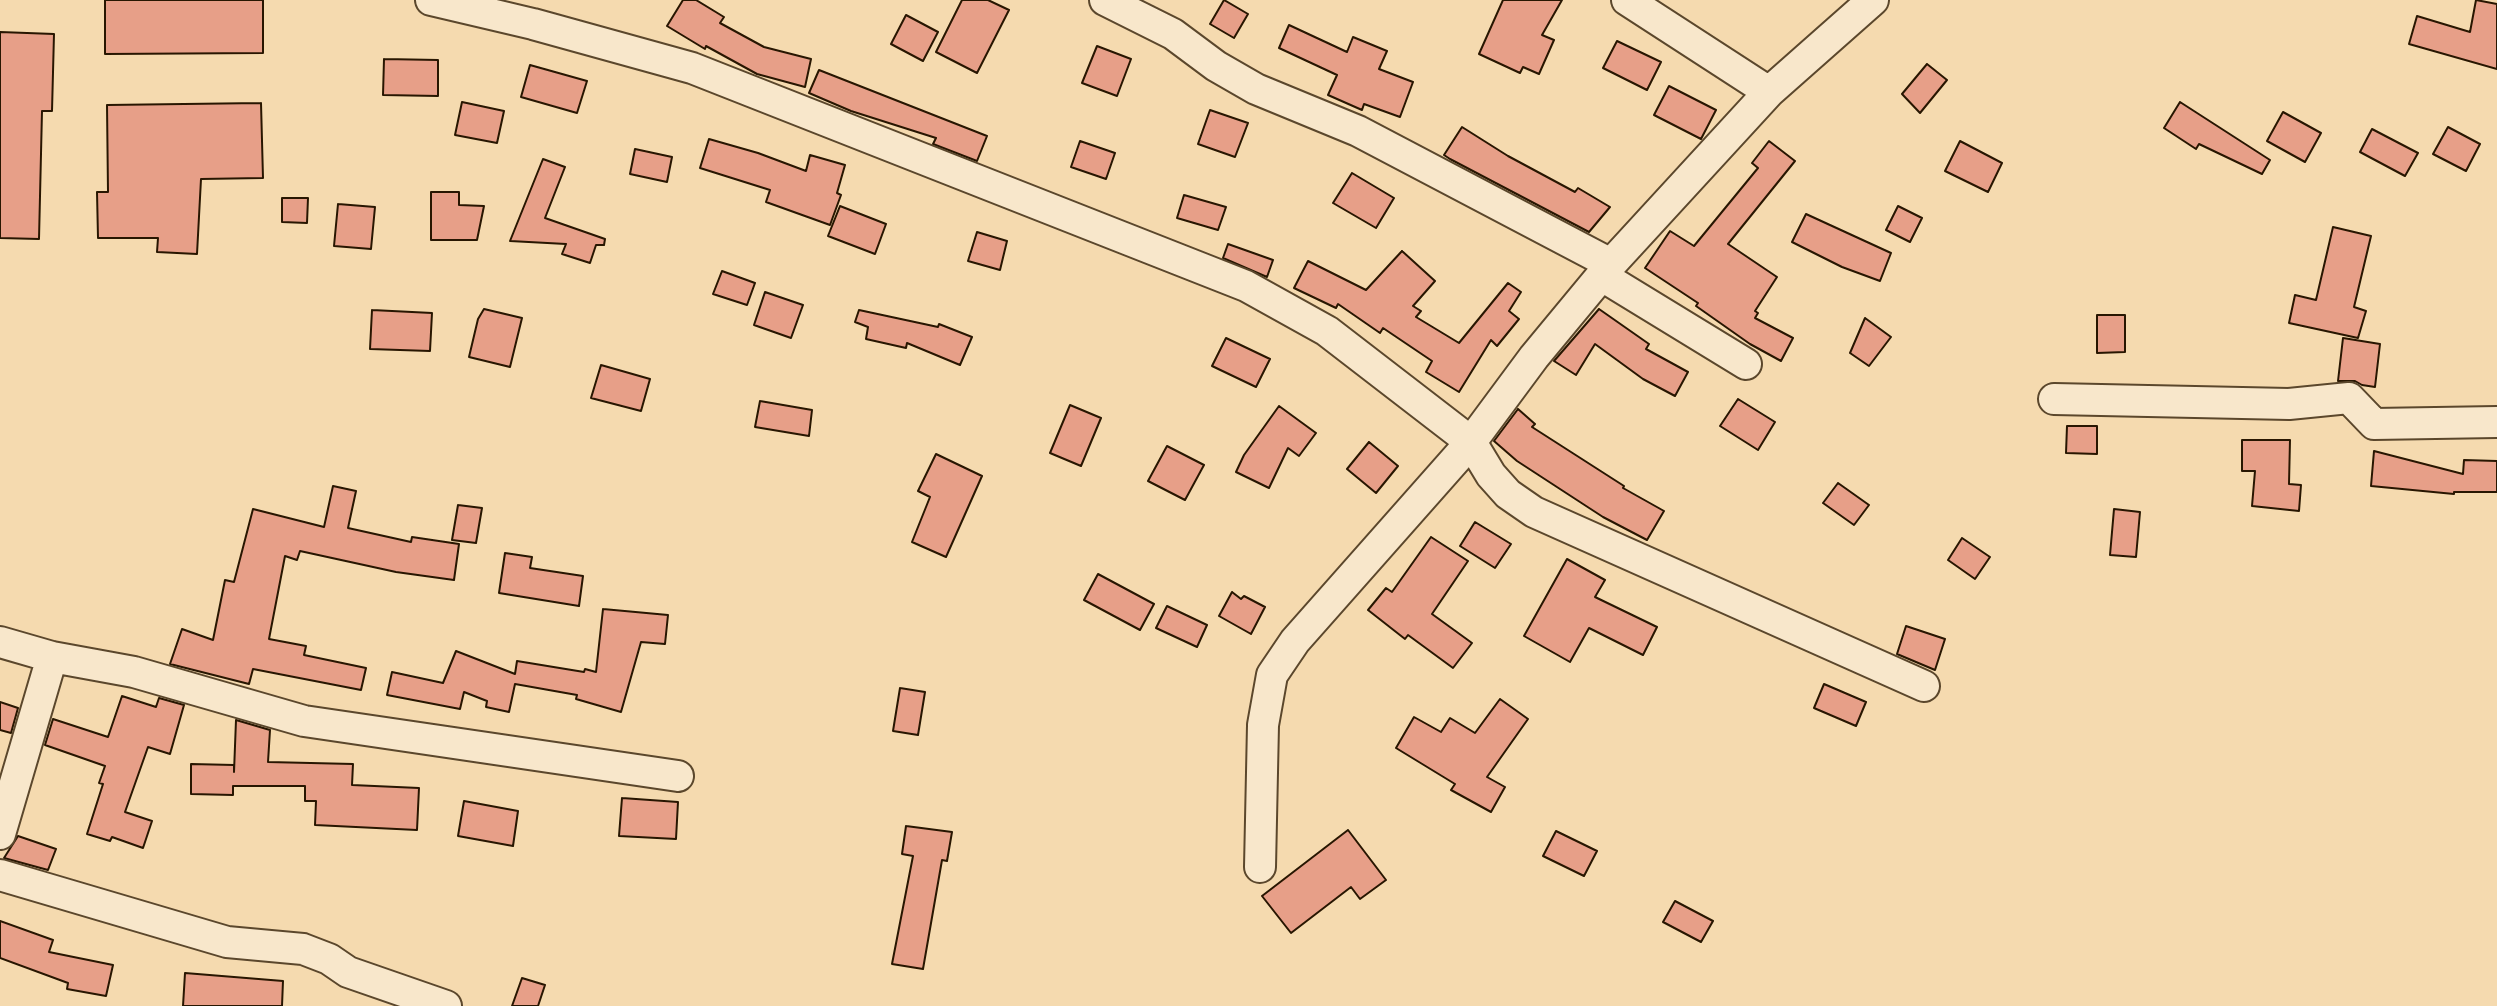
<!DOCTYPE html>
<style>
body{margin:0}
canvas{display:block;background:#f5daaf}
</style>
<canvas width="2497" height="1006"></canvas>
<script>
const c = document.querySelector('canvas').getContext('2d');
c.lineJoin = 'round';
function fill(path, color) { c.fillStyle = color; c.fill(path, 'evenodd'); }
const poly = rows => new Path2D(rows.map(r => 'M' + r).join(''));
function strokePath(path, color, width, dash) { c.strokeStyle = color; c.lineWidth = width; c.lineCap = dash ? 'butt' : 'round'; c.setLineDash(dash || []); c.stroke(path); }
const building = poly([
 [105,0,263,0,263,53,105,54,105,0],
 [683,0,696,0,724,17,720,23,764,47,811,59,805,87,757,74,706,46,705,49,667,26,683,0],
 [962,0,988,0,1009,10,977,73,936,52,962,0],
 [1224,0,1248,14,1234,38,1210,24,1224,0],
 [1503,0,1562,0,1542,35,1554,40,1539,74,1523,67,1520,73,1479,54,1503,0],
 [2476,0,2497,4,2497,69,2409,44,2417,16,2470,32,2476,0],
 [906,15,938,32,923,61,891,44,906,15],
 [1289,25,1347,52,1353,37,1387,51,1379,69,1413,82,1400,117,1364,104,1362,110,1328,95,1337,75,1279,48,1289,25],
 [0,32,54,34,52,111,42,111,39,239,0,238,0,32],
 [1617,41,1661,62,1647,90,1603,68,1617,41],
 [1097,46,1131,59,1117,96,1082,83,1097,46],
 [384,59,438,60,438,96,383,95,384,59],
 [1927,64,1947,80,1920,113,1902,94,1927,64],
 [530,65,587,81,577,113,521,97,530,65],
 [819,70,987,136,977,161,933,144,936,138,851,111,809,93,819,70],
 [1669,86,1716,110,1701,139,1654,115,1669,86],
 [462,102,504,111,497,143,455,135,462,102],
 [2180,102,2270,160,2262,174,2199,144,2196,149,2164,128,2180,102],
 [261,103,263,178,201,179,197,254,157,252,158,238,98,238,97,192,108,192,107,105,261,103],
 [1210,110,1248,123,1235,157,1198,144,1210,110],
 [2283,112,2321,133,2305,162,2267,141,2283,112],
 [1462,127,1508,156,1575,192,1578,188,1610,207,1589,232,1450,159,1444,155,1462,127],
 [2448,127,2480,144,2466,171,2433,154,2448,127],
 [2372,129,2418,153,2405,176,2360,152,2372,129],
 [709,139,758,153,806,171,810,155,845,165,837,193,841,195,830,225,766,202,770,190,700,168,709,139],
 [1080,141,1115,153,1106,179,1071,167,1080,141],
 [1769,141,1795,161,1728,244,1777,277,1755,311,1758,313,1755,318,1793,338,1781,361,1750,344,1696,306,1698,303,1645,268,1670,231,1694,246,1758,168,1752,163,1769,141],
 [1960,141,2002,163,1988,192,1945,171,1960,141],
 [635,149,672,157,667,182,630,174,635,149],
 [543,159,565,167,545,218,605,239,604,245,596,245,590,263,562,254,566,244,510,241,543,159],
 [1352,173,1394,198,1376,228,1333,203,1352,173],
 [431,192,459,192,459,205,484,206,477,240,431,240,431,192],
 [1184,195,1226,207,1218,230,1177,218,1184,195],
 [282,198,308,198,307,223,282,222,282,198],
 [338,204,375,207,371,249,334,246,338,204],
 [840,206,886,224,875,254,828,236,840,206],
 [1898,206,1922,218,1910,242,1886,230,1898,206],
 [1806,214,1891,253,1880,281,1842,267,1792,242,1806,214],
 [2333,227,2371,236,2354,307,2366,311,2358,338,2289,323,2295,295,2316,300,2333,227],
 [977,232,1007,241,1000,270,968,261,977,232],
 [1228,244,1273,260,1267,277,1223,258,1228,244],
 [1402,251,1435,281,1413,306,1421,311,1416,317,1459,343,1508,283,1521,292,1509,311,1519,319,1497,346,1491,340,1459,392,1426,372,1432,361,1383,328,1380,333,1338,304,1336,308,1294,288,1308,261,1366,290,1402,251],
 [722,271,755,283,747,305,713,294,722,271],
 [765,292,803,305,791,338,754,325,765,292],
 [484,309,522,318,510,367,469,357,478,319,484,309],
 [1599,309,1649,344,1646,349,1688,372,1675,396,1643,379,1595,344,1576,375,1554,361,1599,309],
 [372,310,432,313,430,351,370,349,372,310],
 [859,310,938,327,939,324,972,337,960,365,907,343,906,348,866,339,868,327,855,322,859,310],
 [2097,315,2125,315,2125,352,2097,353,2097,315],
 [1865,318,1891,337,1869,366,1850,353,1865,318],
 [1226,338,1270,359,1256,387,1212,366,1226,338],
 [2343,338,2380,344,2375,387,2362,385,2355,381,2338,381,2343,338],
 [601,365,650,379,641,411,591,398,601,365],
 [1738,399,1775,422,1758,450,1720,426,1738,399],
 [760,401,812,410,809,436,755,427,760,401],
 [1070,405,1101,418,1081,466,1050,453,1070,405],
 [1279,406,1316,433,1299,456,1288,448,1269,488,1236,472,1244,455,1279,406],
 [1518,409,1535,424,1532,427,1624,486,1623,488,1664,511,1647,540,1603,517,1517,461,1494,441,1518,409],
 [2067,426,2097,426,2097,454,2066,453,2067,426],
 [2242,440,2290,440,2289,484,2301,485,2299,511,2252,506,2255,471,2242,471,2242,440],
 [1369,442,1398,466,1376,493,1347,469,1369,442],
 [1167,446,1204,465,1185,500,1148,481,1167,446],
 [2374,451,2463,474,2464,460,2497,461,2497,492,2454,492,2454,494,2371,486,2374,451],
 [936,454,982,476,946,557,912,542,930,497,918,491,936,454],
 [1838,483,1869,505,1854,525,1823,503,1838,483],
 [333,486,356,491,348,528,411,542,412,537,459,544,454,580,396,572,300,551,297,560,285,556,269,639,306,646,304,655,366,668,361,690,253,669,249,684,170,664,182,629,213,640,225,580,234,582,253,509,324,527,333,486],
 [458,505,482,508,476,543,452,540,458,505],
 [2114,509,2140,512,2136,557,2110,555,2114,509],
 [1475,522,1511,544,1495,568,1460,546,1475,522],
 [1431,537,1468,561,1432,614,1472,643,1453,668,1408,635,1405,639,1368,610,1386,588,1392,592,1431,537],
 [1962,538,1990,557,1975,579,1948,560,1962,538],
 [505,553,532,557,530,568,583,576,579,606,499,593,505,553],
 [1567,559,1605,580,1595,597,1657,627,1643,655,1589,628,1570,662,1524,636,1567,559],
 [1098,574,1154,604,1140,630,1084,600,1098,574],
 [1232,592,1241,599,1244,596,1265,607,1251,634,1219,616,1232,592],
 [1167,606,1207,625,1197,647,1156,628,1167,606],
 [603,609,668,615,665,644,641,642,621,712,576,699,577,695,515,684,509,712,486,707,487,701,464,692,460,709,387,695,392,672,443,683,456,651,515,674,517,661,584,672,585,669,596,672,603,609],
 [1906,626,1945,639,1935,670,1897,654,1906,626],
 [1824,684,1866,702,1856,726,1814,708,1824,684],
 [900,688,925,692,918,735,893,731,900,688],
 [122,696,156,707,159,698,184,705,170,754,148,747,125,812,152,821,143,848,112,837,110,841,87,834,103,784,99,783,105,766,45,745,53,719,108,737,122,696],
 [1500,699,1528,719,1487,777,1505,787,1491,812,1451,790,1455,784,1396,748,1414,717,1441,732,1450,718,1475,733,1500,699],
 [0,702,18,708,11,733,0,730,0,702],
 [236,720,270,730,268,762,353,764,352,785,419,788,417,830,315,825,316,801,305,801,305,786,233,786,233,795,191,794,191,764,234,765,234,772,236,720],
 [622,798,678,802,676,839,619,836,622,798],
 [464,801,518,811,513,846,458,836,464,801],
 [906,826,952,832,947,861,942,860,923,969,892,964,913,856,902,854,906,826],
 [1348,830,1386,880,1360,899,1351,887,1291,933,1262,896,1348,830],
 [1556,831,1597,851,1584,876,1543,856,1556,831],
 [18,836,56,849,48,870,4,858,18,836],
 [1675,901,1713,921,1701,942,1663,922,1675,901],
 [0,921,53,940,49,952,113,965,106,996,67,989,68,983,0,958,0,921],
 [185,973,283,981,282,1006,183,1006,185,973],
 [522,978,545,985,538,1006,512,1006,522,978]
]);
fill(building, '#e79f88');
strokePath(building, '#281601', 2);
const street = poly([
 [431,0,533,24,692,68,1246,286,1327,331,1471,442,1491,475,1508,494,1534,512,1924,686],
 [1105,0,1173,34,1216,66,1256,89,1358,131,1611,264],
 [1627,0,1769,92],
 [1602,276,1746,364],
 [2054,399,2289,404,2349,398,2374,424,2497,422],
 [0,642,52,657,134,672,304,721,678,776],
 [0,834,52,657],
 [1260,867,1263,725,1272,675,1295,641,1471,442,1534,357,1611,264,1769,92,1873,0],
 [0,875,227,942,303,949,329,959,348,972,446,1006]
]);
strokePath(street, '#5b472c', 34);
strokePath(street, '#f8e7cb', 30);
</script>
